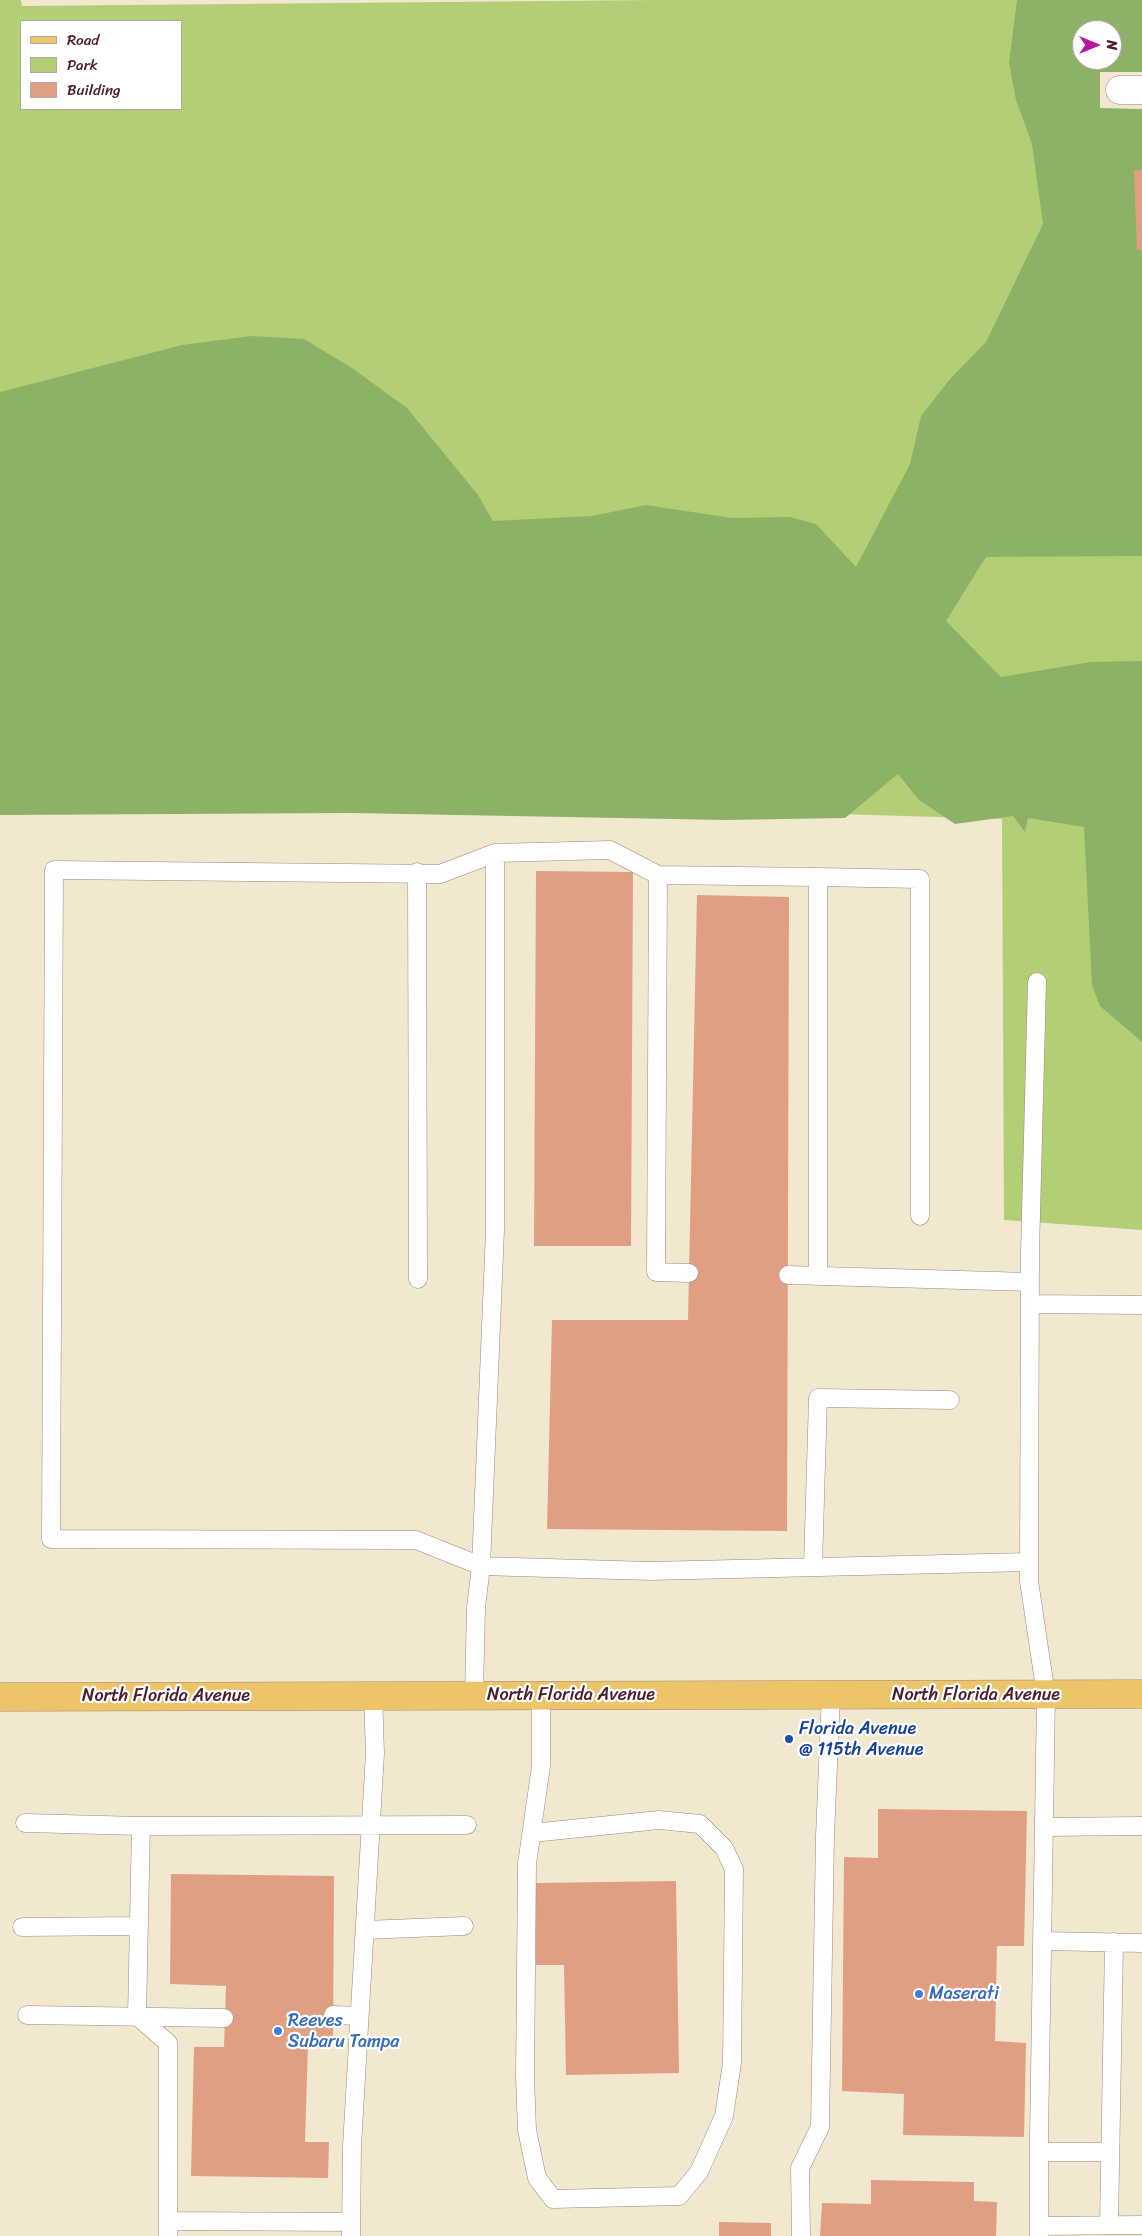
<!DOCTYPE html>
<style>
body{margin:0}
#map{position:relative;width:1142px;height:2236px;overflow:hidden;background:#f2e8d0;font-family:Sriracha,sans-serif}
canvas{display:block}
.legend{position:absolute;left:20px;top:20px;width:162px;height:90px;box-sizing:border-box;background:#fff;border:1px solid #b7a5aa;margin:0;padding:6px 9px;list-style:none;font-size:15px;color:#4a1f2b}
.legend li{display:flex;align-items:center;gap:10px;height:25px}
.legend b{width:25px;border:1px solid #b7a5aa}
.north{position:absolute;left:1072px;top:20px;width:50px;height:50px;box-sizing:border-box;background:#fff;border:1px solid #b7a5aa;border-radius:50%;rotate:90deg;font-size:14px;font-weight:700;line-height:20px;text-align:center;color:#4a1f2b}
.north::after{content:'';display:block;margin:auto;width:18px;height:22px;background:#b5179e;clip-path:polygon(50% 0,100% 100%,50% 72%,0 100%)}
</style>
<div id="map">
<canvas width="1142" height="2236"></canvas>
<ul class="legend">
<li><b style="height:6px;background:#ecc569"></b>Road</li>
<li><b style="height:14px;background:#b2cf76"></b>Park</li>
<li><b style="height:14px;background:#e09f82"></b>Building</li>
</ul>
<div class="north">N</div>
</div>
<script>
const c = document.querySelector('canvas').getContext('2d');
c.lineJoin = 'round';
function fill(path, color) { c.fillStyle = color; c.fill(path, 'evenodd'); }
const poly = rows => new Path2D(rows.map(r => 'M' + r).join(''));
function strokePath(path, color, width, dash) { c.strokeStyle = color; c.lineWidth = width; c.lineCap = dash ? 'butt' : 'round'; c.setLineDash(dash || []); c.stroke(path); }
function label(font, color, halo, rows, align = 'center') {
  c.font = font + ' Sriracha,sans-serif'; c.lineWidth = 4.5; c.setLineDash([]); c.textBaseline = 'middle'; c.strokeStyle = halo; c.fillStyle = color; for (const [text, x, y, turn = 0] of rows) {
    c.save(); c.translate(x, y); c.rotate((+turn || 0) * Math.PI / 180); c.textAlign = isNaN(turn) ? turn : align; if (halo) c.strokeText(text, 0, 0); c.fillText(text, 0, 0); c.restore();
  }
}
fill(poly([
 [0,0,21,0,22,6,654,0,1041,0,1142,453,1142,1230,1004,1220,1002,819,153,793,0,652],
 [21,21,181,21,181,109,21,109]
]), '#b2cf76');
fill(poly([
 [1017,0,1142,0,1142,72,1100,72,1100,108,1142,109,1142,556,986,557,946,621,1001,677,1091,662,1142,661,1142,1042,1100,1006,1092,985,1084,827,1028,818,1025,832,1013,816,955,824,919,800,898,774,845,818,726,820,351,813,0,815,0,392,182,345,252,336,304,339,352,368,407,408,478,495,493,521,592,516,646,505,732,518,790,517,816,524,856,567,910,464,921,416,950,379,986,342,1043,224,1032,144,1016,100,1009,63],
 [1082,30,1112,30,1112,60,1082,60]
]), '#8db267');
fill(poly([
 [1134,170,1142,170,1142,250,1137,250],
 [536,871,633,872,631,1246,534,1246],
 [697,895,789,897,787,1531,547,1529,552,1320,688,1320],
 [878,1809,1027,1811,1024,1946,997,1946,995,2041,1026,2043,1024,2137,903,2135,904,2094,842,2091,844,1857,878,1858],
 [171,1874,334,1876,333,2044,308,2044,305,2142,329,2142,328,2178,191,2176,194,2047,224,2047,226,1986,170,1984],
 [676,1881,679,2073,566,2075,564,1965,536,1965,535,1883],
 [871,2180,974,2182,974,2201,997,2202,996,2236,820,2236,822,2203,871,2204],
 [719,2222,771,2223,771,2236,719,2236]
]), '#e09f82');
const service = poly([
 [417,872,418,1279],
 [658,875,610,850,495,853,440,874,54,870,51,1539,416,1540,481,1566,650,1571,1029,1562],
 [818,877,920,879,920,1216],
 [1037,982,1030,1253,1029,1581,1046,1695,1039,2138,1039,2236],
 [689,1273,656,1272,658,875,818,877,818,1276],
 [788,1275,1030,1282],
 [1030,1304,1142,1305],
 [813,1566,818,1398,950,1400],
 [474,1694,476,1608,481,1566,495,1230,495,853],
 [25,1823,141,1826],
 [1044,1827,1142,1826],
 [532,1833,659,1820,700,1824,724,1848,734,1869,732,2063,724,2116,699,2172,679,2196,553,2199,537,2178,527,2130,525,2078,527,1864,541,1766,541,1695],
 [22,1927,139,1926],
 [365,1930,464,1926],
 [1042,1941,1142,1943],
 [27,2015,224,2018],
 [333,2015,359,2016],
 [1039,2152,1110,2152],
 [168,2221,351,2222],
 [1109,2225,1114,1942],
 [1039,2226,1142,2225],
 [168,2236,168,2043,137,2016,141,1826,467,1825],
 [351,2236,352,2146,375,1753,373,1695],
 [801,2236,800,2168,820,2127,825,1836,831,1695]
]);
const minor = poly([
 [1120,90,1142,90]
]);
const primary = poly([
 [0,1697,1142,1694]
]);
strokePath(service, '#9e847e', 19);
strokePath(minor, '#9e847e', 29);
strokePath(primary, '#9e847e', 29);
strokePath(service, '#fff', 18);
strokePath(minor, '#fff', 28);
strokePath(primary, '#ecc569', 28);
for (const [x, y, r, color] of [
 [789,1739,5,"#1a4fb4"],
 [919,1994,5,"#3f7fe0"],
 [278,2031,5,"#3f7fe0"]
]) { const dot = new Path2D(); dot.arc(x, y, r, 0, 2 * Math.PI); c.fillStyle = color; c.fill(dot); strokePath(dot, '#fff', 2); }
label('18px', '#4a1f2b', '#fff', [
 ["North Florida Avenue",571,1695],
 ["North Florida Avenue",976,1695],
 ["North Florida Avenue",166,1696]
]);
label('18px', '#164399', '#fff', [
 ["Florida Avenue",799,1729],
 ["@ 115th Avenue",799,1750]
], 'left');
label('18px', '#366cbe', '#fff', [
 ["Maserati",929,1994],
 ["Reeves",288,2021],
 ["Subaru Tampa",288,2042]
], 'left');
</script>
